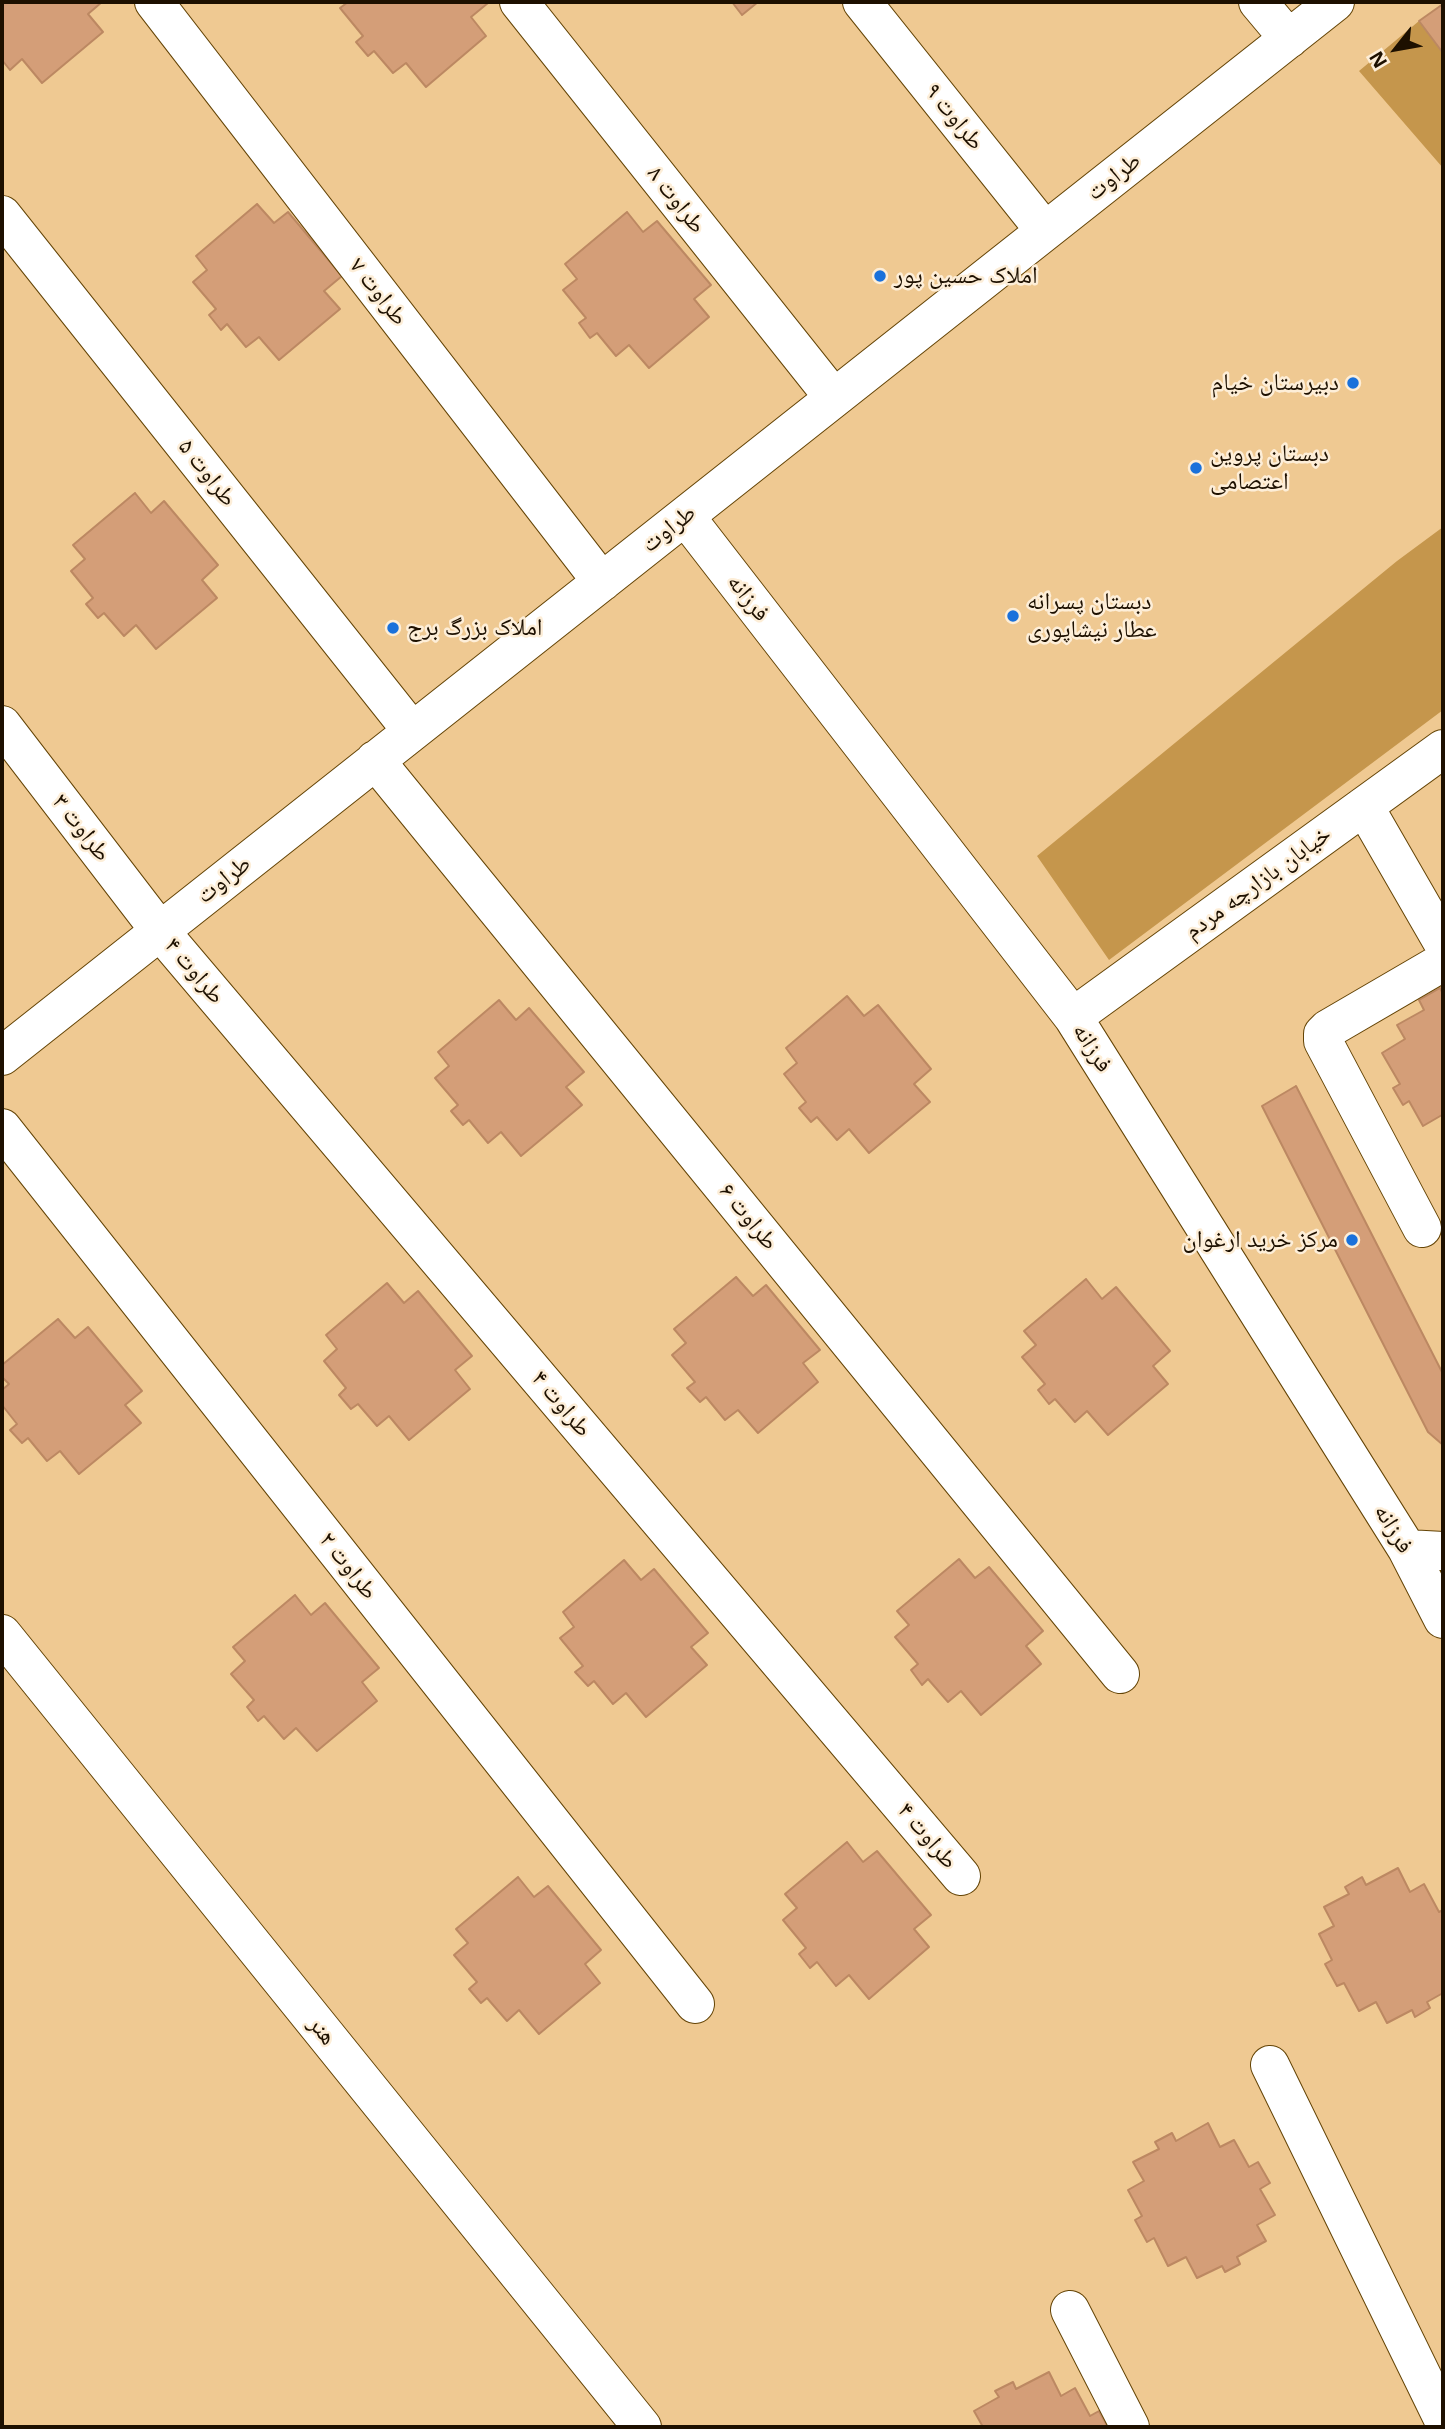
<!DOCTYPE html>
<meta charset="utf-8">
<style>
body{margin:0}
#map{position:relative;width:1445px;height:2429px;overflow:hidden;background:#efc992;font-family:"Open Sans",sans-serif}
canvas{display:block}
.frame{position:absolute;inset:0;border:4px solid #1d1000;pointer-events:none}
.north{position:absolute;left:1361px;top:14px;width:70px;height:70px;-webkit-text-stroke:5px #fdeed8;paint-order:stroke;rotate:239deg;font-size:19px;font-weight:700;line-height:28px;text-align:center;color:#1d1000}
.north::after{content:'';display:block;margin:auto;width:24px;height:32px;background:#1d1000;clip-path:polygon(50% 0,100% 100%,50% 72%,0 100%)}
</style>
<div id="map">
<canvas width="1445" height="2429"></canvas>
<div class="frame"></div>
<div class="north">N</div>
</div>
<script>
const c = document.querySelector('canvas').getContext('2d');
c.lineJoin = 'round';
function fill(path, color) { c.fillStyle = color; c.fill(path, 'evenodd'); }
const poly = rows => new Path2D(rows.map(r => 'M' + r).join(''));
function strokePath(path, color, width, dash) { c.strokeStyle = color; c.lineWidth = width; c.lineCap = dash ? 'butt' : 'round'; c.setLineDash(dash || []); c.stroke(path); }
function label(font, color, halo, rows, align = 'center') {
  c.font = font + ' "Open Sans","Noto Naskh Arabic",sans-serif'; c.lineWidth = 5; c.setLineDash([]); c.textBaseline = 'middle'; c.strokeStyle = halo; c.fillStyle = color; for (const [text, x, y, turn = 0] of rows) {
    c.save(); c.translate(x, y); c.rotate((+turn || 0) * Math.PI / 180); c.textAlign = isNaN(turn) ? turn : align; if (halo) c.strokeText(text, 0, 0); c.fillText(text, 0, 0); c.restore();
  }
}
fill(poly([
 [1419,21,1443,53,1443,168,1359,71],
 [1443,527,1443,710,1109,960,1037,856,1397,561]
]), '#c5964c');
const building = poly([
 [2,2,102,2,88,14,103,32,42,83,22,59,10,70,2,60,2,2],
 [348,2,487,2,488,3,471,17,486,36,426,87,406,63,393,73,374,51,368,56,356,42,363,36,340,8,348,2],
 [732,2,758,2,742,15,732,2],
 [1443,4,1443,53,1419,21,1443,4],
 [257,204,274,223,288,212,342,276,324,291,340,309,279,360,259,337,246,347,227,324,221,330,209,315,216,309,193,282,207,270,196,256,257,204],
 [627,212,643,232,657,221,711,285,694,299,709,317,649,368,629,345,616,356,597,333,590,338,579,323,586,318,563,290,577,279,565,264,627,212],
 [135,493,151,513,164,501,218,565,202,580,217,598,156,649,136,625,124,636,104,613,98,618,86,604,93,598,71,571,85,559,73,545,135,493],
 [1440,988,1443,994,1443,1117,1442,1115,1423,1126,1409,1101,1403,1105,1393,1088,1400,1084,1382,1053,1405,1039,1397,1025,1424,1010,1419,1000,1440,988],
 [847,996,864,1016,878,1005,931,1069,914,1084,930,1102,869,1153,849,1129,837,1140,817,1117,811,1122,799,1108,806,1102,784,1074,797,1063,786,1048,847,996],
 [499,1000,516,1020,529,1008,584,1072,566,1087,582,1105,521,1156,501,1132,488,1143,469,1120,463,1125,451,1111,458,1105,435,1078,449,1066,438,1052,499,1000],
 [1296,1086,1443,1374,1443,1445,1428,1432,1262,1106,1296,1086],
 [736,1277,753,1296,766,1285,820,1350,803,1363,818,1382,758,1433,738,1410,725,1420,706,1397,700,1402,687,1388,695,1382,672,1355,686,1343,674,1329,736,1277],
 [1086,1279,1102,1299,1116,1287,1170,1351,1153,1366,1168,1384,1108,1435,1087,1411,1075,1422,1055,1399,1049,1404,1038,1390,1045,1384,1022,1357,1036,1345,1024,1331,1086,1279],
 [387,1283,404,1303,418,1291,472,1356,455,1370,470,1389,409,1440,389,1416,377,1426,358,1404,351,1409,339,1395,346,1388,324,1361,337,1349,326,1335,387,1283],
 [58,1319,75,1338,88,1327,142,1391,125,1405,141,1423,79,1474,60,1451,47,1461,28,1438,22,1443,10,1430,17,1424,2,1405,2,1390,9,1384,2,1377,2,1365,58,1319],
 [959,1559,975,1578,989,1567,1043,1631,1026,1646,1041,1664,981,1715,961,1691,948,1702,928,1679,922,1685,911,1670,918,1664,895,1637,909,1625,897,1611,959,1559],
 [624,1560,641,1580,654,1569,708,1633,691,1647,707,1665,646,1717,626,1693,613,1704,594,1681,588,1686,575,1672,583,1666,560,1638,574,1627,563,1612,624,1560],
 [295,1595,311,1615,325,1603,379,1668,362,1682,377,1701,317,1751,296,1728,284,1739,264,1716,258,1721,247,1707,254,1700,231,1674,245,1661,233,1647,295,1595],
 [847,1842,863,1862,877,1851,931,1915,914,1929,929,1947,869,1999,849,1975,836,1986,817,1962,810,1968,799,1954,806,1948,783,1920,797,1908,785,1894,847,1842],
 [1398,1868,1410,1892,1424,1884,1439,1912,1443,1910,1443,1993,1427,2002,1430,2008,1415,2017,1412,2010,1387,2023,1376,2002,1359,2011,1344,1983,1337,1986,1325,1964,1332,1960,1319,1934,1334,1926,1324,1907,1349,1894,1345,1887,1362,1877,1366,1885,1398,1868],
 [518,1877,534,1897,548,1886,601,1950,585,1964,600,1983,539,2034,519,2010,507,2021,487,1998,481,2003,469,1989,477,1982,454,1955,468,1943,456,1929,518,1877],
 [1208,2123,1220,2147,1234,2140,1249,2167,1258,2162,1270,2183,1260,2189,1275,2215,1257,2225,1266,2241,1237,2257,1240,2264,1225,2272,1222,2266,1197,2278,1186,2257,1168,2266,1154,2238,1147,2242,1135,2220,1142,2216,1128,2190,1144,2181,1133,2162,1159,2149,1155,2142,1172,2133,1176,2141,1208,2123],
 [1049,2372,1061,2396,1075,2388,1090,2416,1099,2411,1108,2427,983,2427,974,2411,999,2397,995,2391,1013,2382,1016,2389,1049,2372]
]);
fill(building, '#d49e78');
strokePath(building, '#bc8862', 2);
const minor = poly([
 [154,2,602,582],
 [519,2,834,398],
 [862,2,1045,231],
 [1258,2,1289,39],
 [2,215,412,731],
 [685,516,1073,1017,1407,1549,1443,1619],
 [2,725,160,931,961,1876],
 [375,760,1120,1674],
 [1364,806,1443,943],
 [1073,1017,1443,749],
 [2,1056,1335,2],
 [2,1128,695,2004],
 [1422,1228,1323,1041,1323,1034,1328,1029,1443,962],
 [1407,1549,1443,1551],
 [2,1634,642,2427],
 [1270,2065,1443,2419],
 [1070,2310,1130,2427]
]);
strokePath(minor, '#644406', 40);
strokePath(minor, '#fff', 38);
for (const [x, y, r, color] of [
 [880,276,7,"#1a71db"],
 [1353,383,7,"#1a71db"],
 [1196,468,7,"#1a71db"],
 [1013,616,7,"#1a71db"],
 [393,628,7,"#1a71db"],
 [1352,1240,7,"#1a71db"]
]) { const dot = new Path2D(); dot.arc(x, y, r, 0, 2 * Math.PI); c.fillStyle = color; c.fill(dot); strokePath(dot, '#fdeed8', 2.5); }
label('24px', '#1d1000', '#fdeed8', [
 ["طراوت ۹",954,117,51],
 ["طراوت",1114,177,-38],
 ["طراوت ۸",676,200,52],
 ["طراوت ۷",378,292,52],
 ["طراوت ۵",207,473,52],
 ["طراوت",669,529,-38],
 ["فرزانه",748,598,52],
 ["طراوت ۳",81,828,52],
 ["طراوت",224,880,-38],
 ["خیابان بازارچه مردم",1258,883,-36],
 ["طراوت ۴",194,971,50],
 ["فرزانه",1092,1048,58],
 ["طراوت ۶",748,1217,51],
 ["طراوت ۴",561,1404,50],
 ["فرزانه",1393,1529,59],
 ["طراوت ۲",348,1566,52],
 ["طراوت ۴",927,1836,50],
 ["هنر",322,2031,51]
]);
label('24px', '#1d1000', '#fdeed8', [
 ["املاک حسین پور",894,276],
 ["دبیرستان خیام",1339,383,"right"],
 ["دبستان پروین",1210,454],
 ["اعتصامی",1210,482],
 ["دبستان پسرانه",1027,602],
 ["عطار نیشاپوری",1027,630],
 ["املاک بزرگ برج",407,628],
 ["مرکز خرید ارغوان",1338,1240,"right"]
], 'left');
</script>
